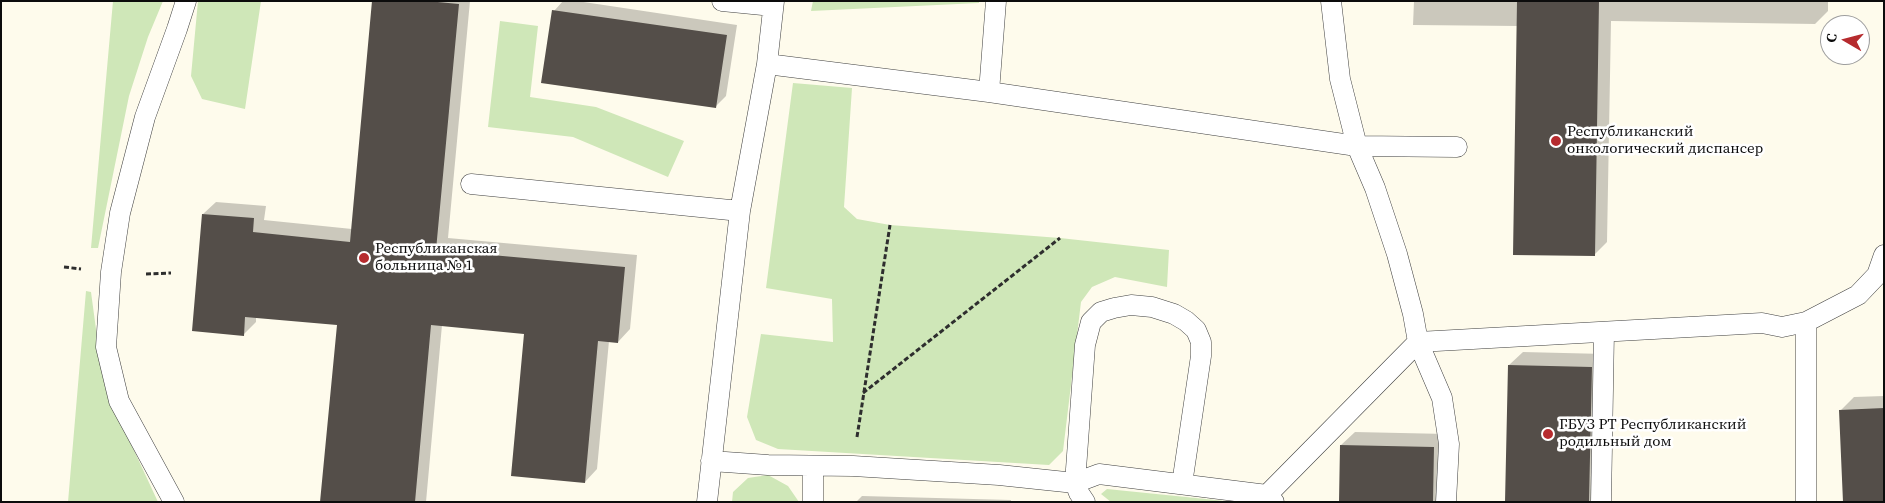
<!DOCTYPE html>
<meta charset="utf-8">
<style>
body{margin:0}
#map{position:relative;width:1885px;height:503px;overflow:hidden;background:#fefbec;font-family:"Source Serif 4",serif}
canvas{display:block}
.frame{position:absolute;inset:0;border:2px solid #0c0c0c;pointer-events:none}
.north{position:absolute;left:1820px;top:15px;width:50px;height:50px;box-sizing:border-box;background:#fff;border:1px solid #9e9e9e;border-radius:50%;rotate:278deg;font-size:14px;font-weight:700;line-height:20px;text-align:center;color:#0c0c0c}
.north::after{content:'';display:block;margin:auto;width:18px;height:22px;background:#b62b2e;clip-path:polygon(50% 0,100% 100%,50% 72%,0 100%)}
</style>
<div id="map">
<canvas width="1885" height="503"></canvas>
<div class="frame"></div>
<div class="north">С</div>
</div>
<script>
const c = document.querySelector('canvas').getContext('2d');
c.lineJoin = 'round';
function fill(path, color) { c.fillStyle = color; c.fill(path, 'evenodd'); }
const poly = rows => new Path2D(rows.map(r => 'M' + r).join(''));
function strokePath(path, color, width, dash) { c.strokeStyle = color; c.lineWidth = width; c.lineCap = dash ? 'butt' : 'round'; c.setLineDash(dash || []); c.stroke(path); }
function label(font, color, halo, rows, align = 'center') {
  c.font = font + ' "Source Serif 4",serif'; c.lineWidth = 5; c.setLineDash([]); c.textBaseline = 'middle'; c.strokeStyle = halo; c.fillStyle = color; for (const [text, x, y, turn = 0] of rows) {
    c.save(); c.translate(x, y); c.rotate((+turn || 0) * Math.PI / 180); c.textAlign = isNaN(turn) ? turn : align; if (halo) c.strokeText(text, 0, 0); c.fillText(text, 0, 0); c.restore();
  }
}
fill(poly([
 [113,1,163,1,148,37,129,96,98,248,91,248],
 [198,1,261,1,245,109,202,99,191,76],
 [813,1,979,1,979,3,811,11],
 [500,21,538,26,530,97,596,107,684,141,668,177,573,137,488,127],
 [793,83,852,88,844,207,857,219,890,225,1060,238,1169,250,1167,287,1115,277,1092,287,1081,302,1063,451,1049,465,778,449,756,440,747,417,761,334,833,342,832,299,766,288],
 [86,291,91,292,100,359,112,403,158,502,68,502],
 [768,475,788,486,799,502,732,502,733,492,748,478],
 [1107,489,1235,502,1111,502,1101,494]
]), '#cfe7b8');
fill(poly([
 [373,1,470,1,448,238,637,255,630,329,618,342,609,341,597,469,585,482,525,332,442,325,426,502,322,502,338,324,256,317,256,322,243,335,193,330,203,214,216,202,266,206,264,220,352,229],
 [563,1,577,1,737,25,726,96,715,107,554,11],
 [1414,1,1828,1,1828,11,1815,24,1611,21,1607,242,1595,254,1518,26,1413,25],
 [1523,352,1605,354,1602,502,1506,502,1509,365],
 [1884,396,1884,501,1840,411,1854,397],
 [1355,432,1447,434,1436,502,1340,502,1341,445],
 [862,496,1011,500,1011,502,856,502]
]), '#0003');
fill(poly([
 [372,1,427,1,459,4,436,250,625,267,618,343,598,341,585,483,511,476,524,334,431,325,415,502,320,502,337,325,245,317,244,336,192,331,202,214,254,218,253,232,350,242],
 [1517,1,1599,1,1595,256,1513,255],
 [552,10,727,35,716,108,541,83],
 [1508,365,1592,367,1589,502,1505,502],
 [1884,408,1884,502,1843,502,1839,410],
 [1340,445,1434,447,1433,502,1339,502]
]), '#544e49');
const service = poly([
 [722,1,773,6],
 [767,64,989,92,1357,146,1457,147],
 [989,92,996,1],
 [471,184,740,211],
 [711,461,768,465,853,466,999,475,1075,483,1099,474,1267,495,1274,502],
 [813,466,813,502],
 [1267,495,1418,342,1413,314,1397,254,1375,188,1357,146,1340,79,1331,1],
 [174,502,119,401,106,347,111,272,120,213,145,117,177,29,186,1],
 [707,502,740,211,767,64,774,1],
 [1085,502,1079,493,1075,483,1085,345,1091,322,1101,312,1114,308,1131,305,1152,307,1174,314,1186,321,1196,330,1201,342,1201,356,1182,484],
 [1446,502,1449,444,1442,398,1418,342,1762,323,1782,327,1806,322],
 [1601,502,1604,332],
 [1806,502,1806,322,1858,295,1877,275,1884,255]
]);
strokePath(service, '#3f3f3f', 21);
strokePath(poly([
 [64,267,81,269],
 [146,274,171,273],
 [863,393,1060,238],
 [857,437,890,225]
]), '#2e2e2e', 3, [5, 2.5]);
strokePath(service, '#fff', 20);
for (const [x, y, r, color] of [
 [1556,141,6,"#b62b2e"],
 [364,258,6,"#b62b2e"],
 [1548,434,6,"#b62b2e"]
]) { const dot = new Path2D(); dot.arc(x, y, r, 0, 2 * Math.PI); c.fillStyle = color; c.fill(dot); strokePath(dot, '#fff', 2); }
label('15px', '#0c0c0c', '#fff', [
 ["Республиканский",1567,132],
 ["онкологический диспансер",1567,149],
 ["Республиканская",375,249],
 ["больница № 1",375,266],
 ["ГБУЗ РТ Республиканский",1559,425],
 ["родильный дом",1559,442]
], 'left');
</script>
